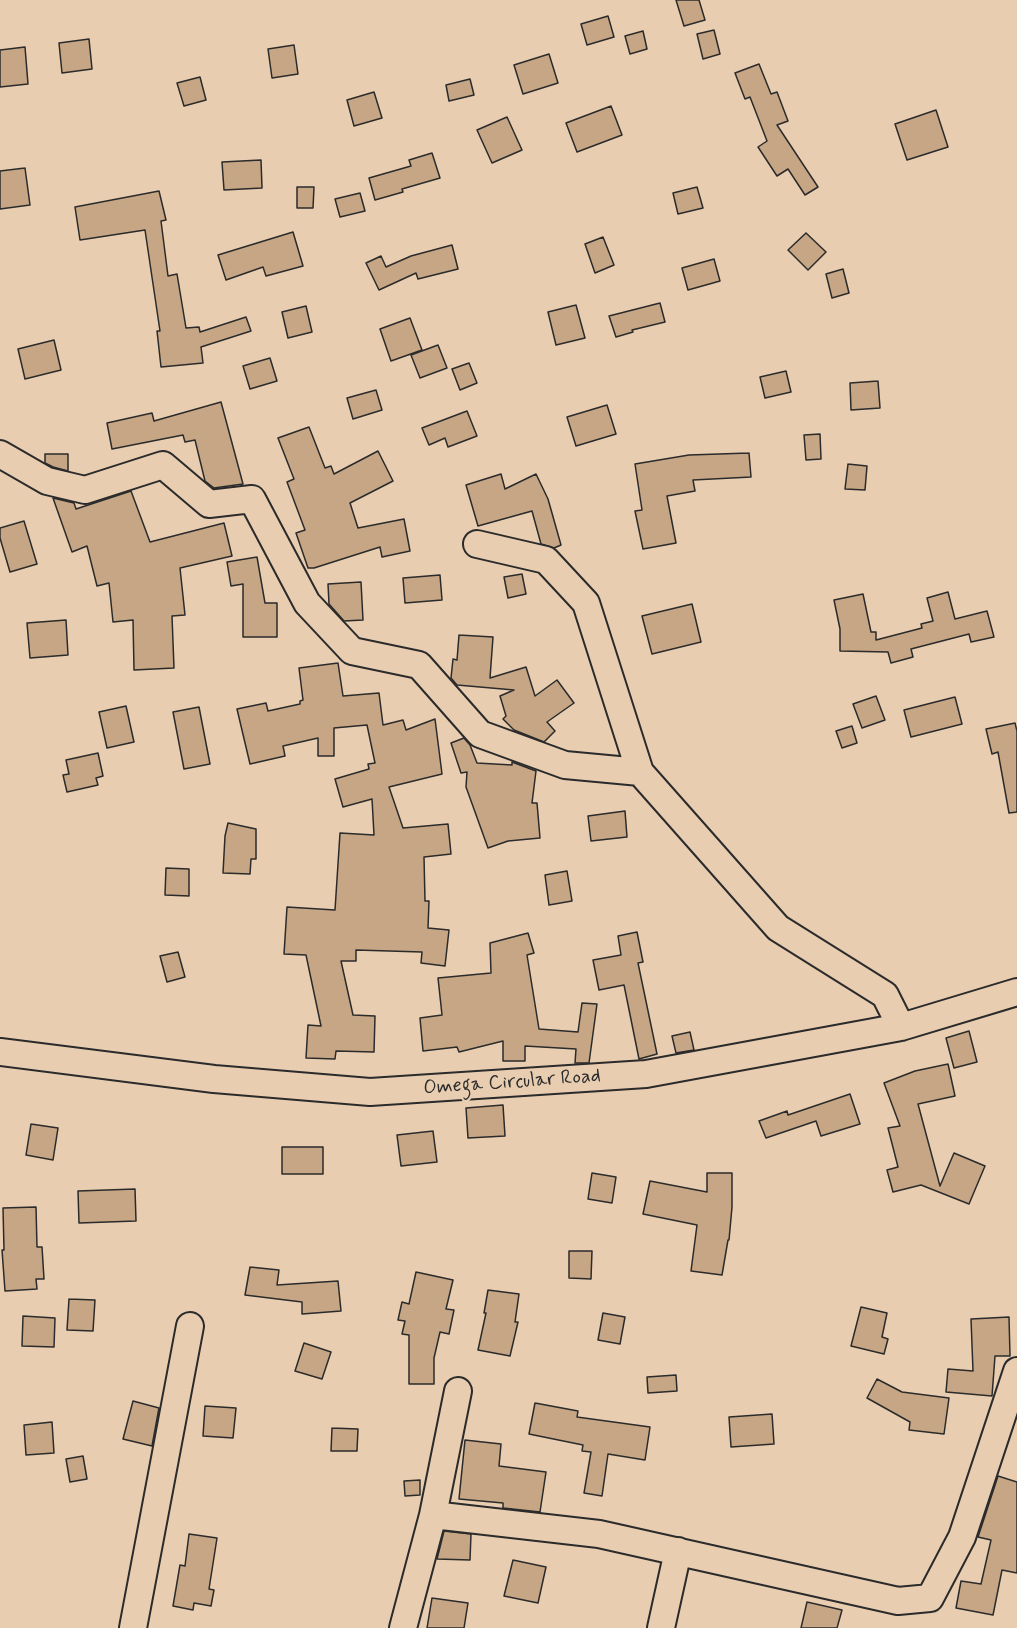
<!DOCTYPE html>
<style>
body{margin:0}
canvas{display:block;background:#e8cdb0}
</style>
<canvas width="1017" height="1628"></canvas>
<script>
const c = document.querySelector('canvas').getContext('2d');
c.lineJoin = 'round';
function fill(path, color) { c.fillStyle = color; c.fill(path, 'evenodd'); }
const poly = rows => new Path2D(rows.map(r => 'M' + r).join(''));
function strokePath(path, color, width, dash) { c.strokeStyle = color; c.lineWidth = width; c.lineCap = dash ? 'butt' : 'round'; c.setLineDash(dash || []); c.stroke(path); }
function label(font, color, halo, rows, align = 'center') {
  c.font = font + ' Mynerve,sans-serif'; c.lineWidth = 4.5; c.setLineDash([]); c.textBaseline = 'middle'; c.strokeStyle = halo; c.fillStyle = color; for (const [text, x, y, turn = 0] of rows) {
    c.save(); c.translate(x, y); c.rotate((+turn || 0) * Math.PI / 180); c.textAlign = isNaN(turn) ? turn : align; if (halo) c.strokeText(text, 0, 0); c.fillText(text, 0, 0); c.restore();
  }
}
const building = poly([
 [676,0,699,0,705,20,684,26,676,0],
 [608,16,614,37,587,45,581,24,608,16],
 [714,30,720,54,703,59,697,34,714,30],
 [643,31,647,49,630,54,625,36,643,31],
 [89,39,92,69,62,73,59,43,89,39],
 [294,45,298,74,272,78,268,49,294,45],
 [25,47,28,84,0,87,0,50,25,47],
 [549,54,558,83,523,94,514,65,549,54],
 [759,64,771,94,777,92,788,121,777,125,818,187,805,195,788,169,777,176,758,147,767,141,750,97,745,99,735,73,759,64],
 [200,77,206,100,184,106,177,83,200,77],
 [470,79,474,95,449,101,446,85,470,79],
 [374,92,382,118,354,126,347,100,374,92],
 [611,106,622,135,577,152,566,123,611,106],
 [936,110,948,147,907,160,895,124,936,110],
 [507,117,522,150,492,163,477,130,507,117],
 [432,153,440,178,402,189,403,192,375,200,369,178,411,166,409,160,432,153],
 [261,160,262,188,224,190,222,162,261,160],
 [25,168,30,205,0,209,0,171,25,168],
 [297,187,314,187,313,208,297,208,297,187],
 [697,187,703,208,678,214,673,193,697,187],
 [159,191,166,220,161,221,168,276,177,274,186,328,199,327,200,332,246,317,251,331,201,347,203,363,161,367,157,331,160,331,145,230,80,240,75,207,159,191],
 [360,193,365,211,340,217,335,199,360,193],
 [293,232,303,266,266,276,263,267,226,280,218,255,293,232],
 [806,233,826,252,808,270,788,250,806,233],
 [603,237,614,265,595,273,585,244,603,237],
 [452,245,458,269,418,279,416,273,379,290,366,263,381,256,386,267,411,256,452,245],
 [714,259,720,281,688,290,682,268,714,259],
 [843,269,849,293,832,298,826,274,843,269],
 [660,303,665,322,632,330,633,332,616,337,609,316,660,303],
 [576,305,585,338,556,345,548,312,576,305],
 [306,306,312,332,288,338,282,312,306,306],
 [410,318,422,350,391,361,380,329,410,318],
 [54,340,61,370,25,379,18,349,54,340],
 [438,345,447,368,420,378,411,355,438,345],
 [270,358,277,381,250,389,243,366,270,358],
 [469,363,477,383,460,390,452,369,469,363],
 [786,371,791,392,765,398,760,377,786,371],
 [878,381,880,408,851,410,850,383,878,381],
 [376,390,382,410,353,419,347,398,376,390],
 [221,402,243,484,214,488,205,481,195,440,185,442,183,435,112,449,107,423,152,413,154,421,221,402],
 [607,405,616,434,576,446,567,417,607,405],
 [467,411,477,436,448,447,445,438,429,445,422,428,467,411],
 [309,427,325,468,331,466,334,474,378,451,393,481,350,503,358,528,404,519,410,551,382,557,380,547,314,568,308,568,296,533,305,530,287,482,294,479,278,438,309,427],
 [820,434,821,459,806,460,804,435,820,434],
 [749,453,751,477,693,480,695,491,667,496,676,543,643,549,635,511,642,510,635,464,689,455,749,453],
 [45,454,68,454,68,471,53,467,45,463,45,454],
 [848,464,867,466,865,490,845,489,848,464],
 [501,474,505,489,536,474,548,499,561,545,554,548,541,544,532,511,478,526,466,485,501,474],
 [131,491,150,542,224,523,232,556,180,568,185,615,172,616,174,668,134,670,133,620,113,622,109,583,97,586,87,546,72,552,53,498,74,503,76,509,131,491],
 [24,521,37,564,10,572,0,538,0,528,24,521],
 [257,557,265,603,277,603,277,637,243,637,243,584,231,586,227,562,257,557],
 [522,574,526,594,508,598,504,577,522,574],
 [440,575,442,600,405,603,403,578,440,575],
 [361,582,363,620,344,621,329,604,328,584,361,582],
 [948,592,955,619,987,611,994,637,971,642,969,634,911,649,913,657,891,663,888,652,840,651,840,629,834,600,863,594,871,632,876,632,876,640,922,628,921,624,933,621,927,598,948,592],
 [692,604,701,642,652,654,642,616,692,604],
 [66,620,68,655,30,658,27,623,66,620],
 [459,635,493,637,490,678,526,667,535,696,557,680,574,703,547,722,555,731,544,742,514,730,503,719,506,716,500,696,514,690,457,685,451,678,453,659,457,660,459,635],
 [338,663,343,696,379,693,383,725,403,720,406,730,435,719,442,774,389,787,403,828,448,824,451,854,424,857,425,901,429,901,428,928,449,930,445,966,421,963,422,952,356,950,356,961,341,961,353,1015,375,1016,374,1052,336,1051,335,1059,306,1058,308,1025,321,1026,306,955,284,954,287,907,335,910,340,833,374,835,372,799,343,807,335,779,369,769,368,764,375,763,367,725,334,728,334,756,318,756,318,738,283,746,285,756,250,764,237,709,266,703,268,711,300,704,300,701,303,700,299,668,338,663],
 [876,696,885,720,862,728,853,704,876,696],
 [955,697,962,724,911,737,904,710,955,697],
 [126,706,134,742,107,748,99,712,126,706],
 [199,707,210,764,184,769,173,712,199,707],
 [1015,723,1017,731,1017,812,1009,813,998,752,992,754,986,729,1015,723],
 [852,726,857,743,842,748,836,731,852,726],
 [464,738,470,745,477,763,512,765,512,762,536,771,532,803,537,803,540,838,508,841,488,848,466,787,467,772,461,773,451,743,464,738],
 [98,753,103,776,96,778,98,785,67,792,63,775,69,774,66,760,98,753],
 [625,811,627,837,591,841,588,816,625,811],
 [228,823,256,829,256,859,251,859,250,874,223,873,225,836,228,823],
 [166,868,189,869,189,896,165,895,166,868],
 [567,871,572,901,549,905,545,875,567,871],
 [637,932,643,962,638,963,657,1054,639,1059,624,985,599,990,593,960,621,955,618,936,637,932],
 [528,933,534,953,527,955,539,1029,578,1032,582,1003,597,1004,589,1063,575,1063,576,1049,525,1046,525,1061,503,1061,503,1041,459,1052,457,1047,423,1051,420,1018,442,1015,438,978,491,973,490,943,528,933],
 [178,952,185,977,167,982,160,956,178,952],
 [969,1031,977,1062,954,1068,946,1038,969,1031],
 [690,1032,694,1050,676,1053,672,1036,690,1032],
 [948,1064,955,1096,918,1104,940,1186,954,1153,985,1166,969,1204,921,1185,893,1192,887,1170,898,1167,888,1128,900,1126,884,1083,915,1071,948,1064],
 [850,1094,860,1124,821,1136,816,1121,766,1138,759,1121,787,1111,788,1115,850,1094],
 [503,1105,505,1136,468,1138,466,1108,503,1105],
 [31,1124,58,1128,53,1160,26,1155,31,1124],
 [433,1131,437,1162,401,1166,397,1135,433,1131],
 [282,1147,323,1147,323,1174,282,1174,282,1147],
 [592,1173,616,1177,612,1203,588,1199,592,1173],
 [707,1173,732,1173,732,1207,729,1240,728,1240,722,1275,691,1271,697,1225,643,1214,650,1181,707,1192,707,1173],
 [135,1189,136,1221,79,1223,78,1191,135,1189],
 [36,1207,37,1247,42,1247,44,1279,36,1279,37,1289,5,1291,2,1250,4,1250,3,1208,36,1207],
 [569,1251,592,1251,591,1279,569,1278,569,1251],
 [250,1267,279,1270,277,1285,338,1281,341,1311,302,1314,302,1302,245,1295,250,1267],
 [416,1272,453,1280,446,1309,454,1310,449,1334,440,1332,434,1358,434,1384,409,1384,409,1335,402,1334,405,1321,398,1320,402,1302,409,1304,416,1272],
 [488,1290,519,1294,515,1322,518,1322,510,1356,478,1350,486,1313,484,1313,488,1290],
 [69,1299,95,1300,93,1331,67,1330,69,1299],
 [861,1307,887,1313,882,1337,888,1339,884,1354,851,1346,861,1307],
 [603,1313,625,1317,620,1344,598,1340,603,1313],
 [23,1316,55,1318,54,1347,22,1346,23,1316],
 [1009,1317,1010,1356,995,1356,992,1396,946,1392,948,1369,973,1371,971,1319,1009,1317],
 [304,1343,331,1352,322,1379,295,1371,304,1343],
 [676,1375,677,1391,648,1393,647,1377,676,1375],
 [877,1379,902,1392,949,1398,944,1434,909,1430,910,1422,867,1398,877,1379],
 [133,1401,159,1408,152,1446,123,1439,133,1401],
 [535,1403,578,1411,577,1417,650,1427,645,1460,608,1454,602,1496,584,1493,591,1452,582,1451,583,1445,529,1434,535,1403],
 [205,1406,236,1408,233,1438,203,1436,205,1406],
 [772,1414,774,1444,731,1447,729,1417,772,1414],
 [52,1422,54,1453,26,1455,24,1425,52,1422],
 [332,1428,358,1429,357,1451,331,1451,332,1428],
 [465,1440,501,1444,499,1466,546,1472,540,1512,503,1508,503,1503,459,1499,465,1440],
 [83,1456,87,1479,70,1482,66,1459,83,1456],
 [998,1476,1017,1482,1017,1573,1002,1570,993,1615,956,1608,961,1581,981,1584,991,1540,978,1537,998,1476],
 [420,1480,420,1495,405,1496,404,1481,420,1480],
 [444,1531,471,1534,470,1560,437,1559,444,1531],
 [189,1534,217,1538,209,1589,214,1590,211,1606,194,1603,193,1610,173,1606,180,1565,185,1566,189,1534],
 [513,1560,546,1567,538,1603,504,1596,513,1560],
 [432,1598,468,1603,464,1628,427,1628,432,1598],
 [807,1602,842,1610,837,1628,801,1628,807,1602]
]);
fill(building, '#c6a684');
strokePath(building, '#2b2b2b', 1.5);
const minor = poly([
 [0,454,47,481,85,490,163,465,209,504,252,499,307,603,352,651,419,665,480,734,565,765,640,772],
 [477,544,546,560,586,603,640,772,778,928,885,995,901,1027],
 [0,1052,214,1079,370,1092,646,1074,901,1027,1017,992],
 [433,1515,458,1391],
 [133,1628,190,1326],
 [403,1628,433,1515,599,1534,898,1601,930,1598,962,1537,1017,1371],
 [661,1628,678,1551]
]);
strokePath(minor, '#2b2b2b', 30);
strokePath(minor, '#e8cdb0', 26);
label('20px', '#2b2b2b', '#e8cdb0', [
 ["Omega Circular Road",512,1083,-4]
]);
</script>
